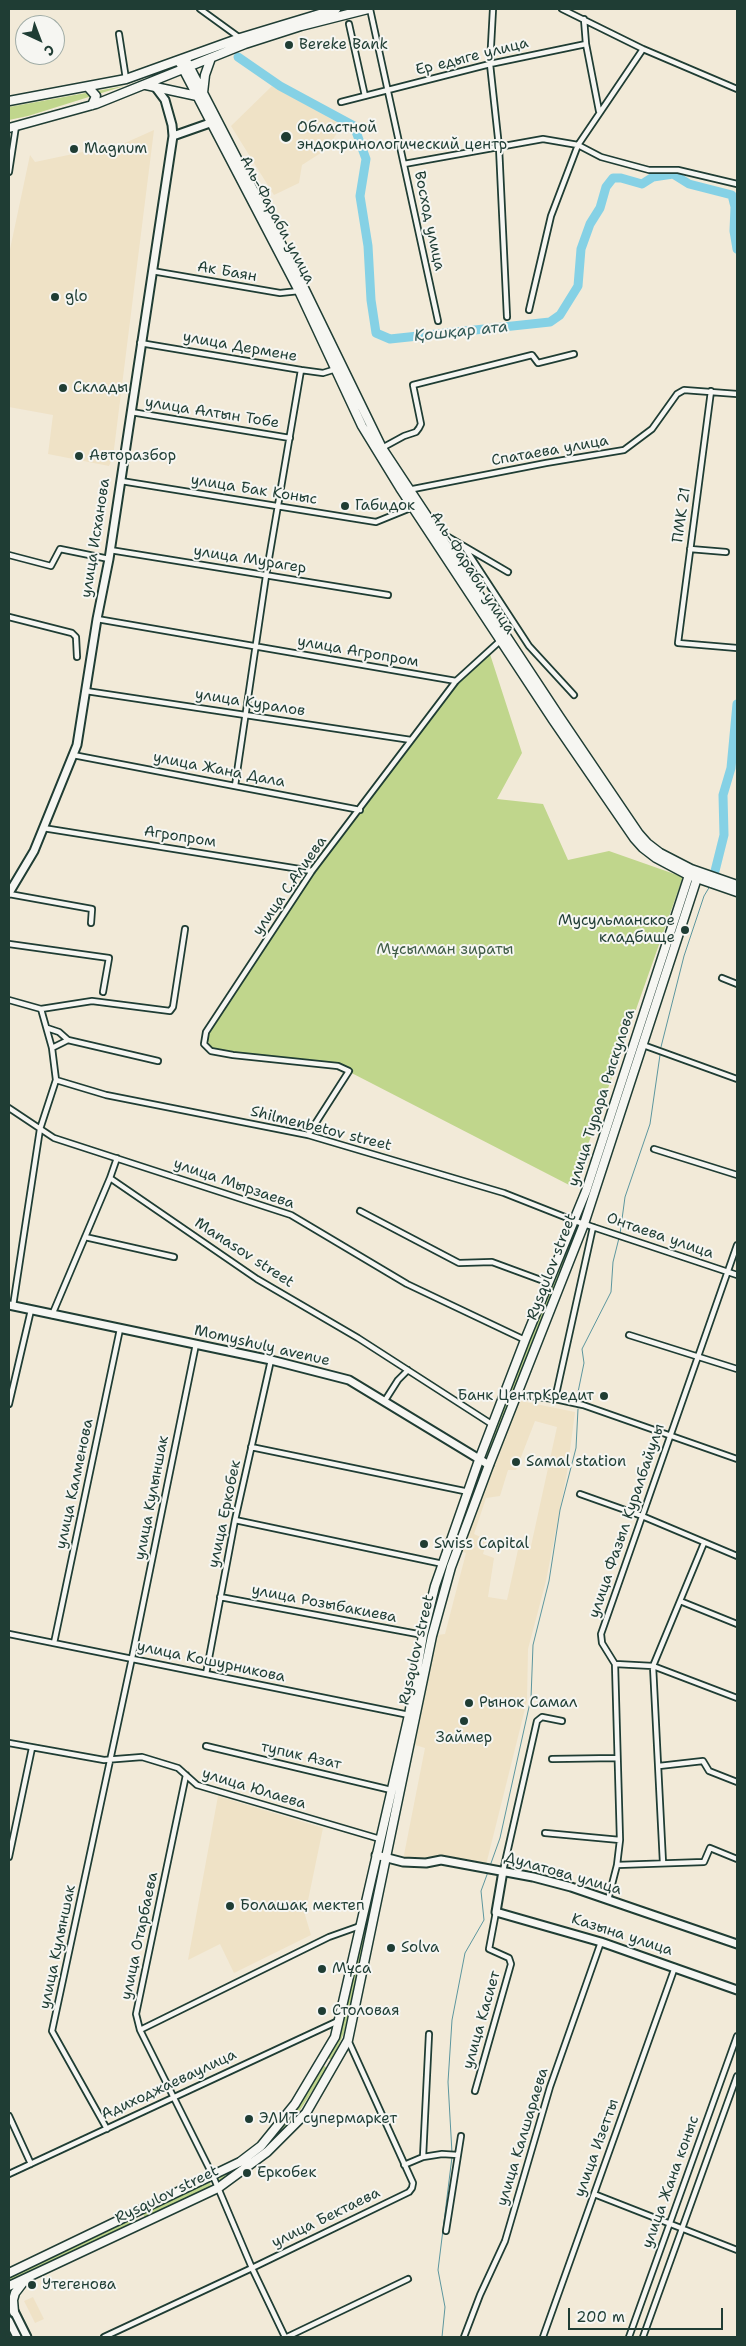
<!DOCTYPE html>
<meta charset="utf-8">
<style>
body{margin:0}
#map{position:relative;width:746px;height:2346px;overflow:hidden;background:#f2ead8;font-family:"Shantell Sans",sans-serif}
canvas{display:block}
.frame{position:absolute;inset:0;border:10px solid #1f3d34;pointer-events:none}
.north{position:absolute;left:15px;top:15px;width:50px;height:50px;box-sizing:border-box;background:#f6f6f2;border:1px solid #a0aca6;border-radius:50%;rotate:137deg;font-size:14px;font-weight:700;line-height:20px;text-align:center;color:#1f3d34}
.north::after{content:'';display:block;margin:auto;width:18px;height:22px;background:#1f3d34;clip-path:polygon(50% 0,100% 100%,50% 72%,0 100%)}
.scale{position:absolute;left:568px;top:2308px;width:155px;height:22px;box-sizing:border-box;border:2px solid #1f3d34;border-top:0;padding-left:6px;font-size:15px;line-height:18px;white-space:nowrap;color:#1f3d34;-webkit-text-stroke:4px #f6f6f2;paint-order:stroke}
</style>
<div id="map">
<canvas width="746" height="2346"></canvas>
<div class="frame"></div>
<div class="north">С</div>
<div class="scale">200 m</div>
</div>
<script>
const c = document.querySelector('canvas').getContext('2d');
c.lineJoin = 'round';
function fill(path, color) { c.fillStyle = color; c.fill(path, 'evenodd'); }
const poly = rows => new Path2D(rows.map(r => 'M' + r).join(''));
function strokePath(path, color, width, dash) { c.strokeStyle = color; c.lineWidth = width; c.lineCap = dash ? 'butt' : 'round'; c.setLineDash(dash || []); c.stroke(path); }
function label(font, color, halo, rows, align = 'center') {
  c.font = font + ' "Shantell Sans",sans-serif'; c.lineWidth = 4; c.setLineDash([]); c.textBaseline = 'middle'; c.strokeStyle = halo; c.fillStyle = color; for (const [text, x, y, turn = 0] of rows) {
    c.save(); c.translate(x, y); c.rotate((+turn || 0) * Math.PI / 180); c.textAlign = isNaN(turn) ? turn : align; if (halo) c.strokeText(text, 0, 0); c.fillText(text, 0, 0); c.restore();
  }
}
fill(poly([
 [272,86,342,125,327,149,302,165,299,183,274,195,231,126],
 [154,130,113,457,109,466,48,454,53,415,9,407,9,254,30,155,35,162,125,143],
 [516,1400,575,1412,567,1473,546,1581,528,1649,527,1701,486,1865,439,1858,419,1863,403,1860,425,1748,415,1745,437,1635,445,1634,466,1553,460,1551],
 [535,1421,557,1427,531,1546,519,1545,507,1600,488,1597,494,1558,483,1554,487,1540,474,1534,486,1498,500,1496,508,1470,516,1470],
 [218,1796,323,1828,305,1915,311,1935,234,1973,220,1944,188,1960],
 [33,2297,44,2319,35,2323,24,2301]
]), '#efe2c6');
fill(poly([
 [124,86,28,116,9,120,9,107],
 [488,648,522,753,497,799,543,804,568,860,609,851,683,877,573,1187,338,1066,211,1051,206,1032,312,871,456,681],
 [575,1226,578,1227,489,1459,484,1457],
 [379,1861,383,1862,344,2033,332,2060,328,2058,341,2032],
 [324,2066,327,2068,293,2121,265,2150,220,2182,218,2178,264,2148,289,2119],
 [210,2182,211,2187,145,2218,143,2213],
 [135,2218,138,2222,9,2283,9,2277]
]), '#c0d68c');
strokePath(poly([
 [661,1047,684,956,704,896,710,886],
 [620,1234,625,1197,650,1124,660,1055],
 [577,1397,584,1363,582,1349,611,1292,613,1262,619,1238],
 [490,1866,500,1838,531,1698,533,1645,549,1581,560,1510,576,1448,578,1409],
 [452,2153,448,2082,452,2020,465,1953,484,1920,481,1891,488,1872],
 [442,2337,445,2307,438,2270,452,2157]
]), '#5c969e', 1);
strokePath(poly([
 [238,57,280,86,354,126,366,159,360,196,368,246,371,300,376,333,390,339,550,322,560,315,578,286,581,249,590,224,600,208,606,187,613,178,621,178,642,184,653,177,673,174,689,184,732,195,735,207,734,231,737,249],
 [712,883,724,835,723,795,731,768,737,704]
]), '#85d1e5', 9);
const street = poly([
 [200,9,240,38],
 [370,9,438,321],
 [493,9,490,64,499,147,507,317],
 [562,9,643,49,737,89],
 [349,24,365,96],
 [119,34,126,79],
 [586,44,599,111],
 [341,102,490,64,586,44,584,19],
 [404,164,543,139,578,145,601,157,649,170,678,170,737,184],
 [9,172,16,126],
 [152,271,280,293,299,291],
 [529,310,551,216,578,145,643,49],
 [140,343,301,370,323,373,336,369],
 [711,391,678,643,737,648],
 [131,412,290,438],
 [382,448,404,436,416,432,419,428,421,424,413,385,532,355,538,363,574,354],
 [121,481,376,522,413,507],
 [408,490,546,463,624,450,652,429,677,394,684,390,737,394],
 [438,531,508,572],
 [465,548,529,646,574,695],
 [690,549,726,552],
 [110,550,388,595],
 [9,555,51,566,60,549,109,559],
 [9,617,72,633,76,637,77,657],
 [97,619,456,681],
 [86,691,411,740],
 [73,755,360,810],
 [235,786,266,576,301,370],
 [43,828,312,871],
 [9,894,92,909,91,923],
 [9,944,109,958,103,992],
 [722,978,737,984],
 [9,1000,41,1009,52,1048,56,1080,40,1129,13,1306],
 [41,1009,92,1001,170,1011,173,1007,185,929],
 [47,1028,59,1032,68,1040],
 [643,1045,737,1079],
 [52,1048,68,1040,158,1061],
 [56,1080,106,1095,308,1135,504,1193,575,1221,737,1275],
 [9,1108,54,1138,291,1215,407,1284,525,1340],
 [308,1135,349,1071,338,1066,233,1055,211,1051,204,1044,206,1032,312,871,456,681,501,640],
 [654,1149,737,1175],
 [110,1178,117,1158],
 [360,1211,459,1263,492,1262,549,1283],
 [85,1237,174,1257],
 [52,1315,110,1178,257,1279,358,1338,493,1425],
 [629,1335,737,1369],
 [518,1395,555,1399,583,1405,737,1459],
 [555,1399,593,1227],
 [384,1402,398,1380,408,1370],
 [9,1404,31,1310],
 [251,1447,469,1492],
 [580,1494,642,1516,737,1556],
 [235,1520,443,1564],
 [220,1597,423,1635],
 [680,1601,737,1624],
 [9,1634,409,1715],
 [54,1643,120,1329],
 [615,1664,653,1666,737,1698],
 [206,1674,235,1520,271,1360],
 [9,1743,104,1760,142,1757,178,1768,197,1785,380,1839],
 [206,1746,391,1790],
 [552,1759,616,1758],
 [659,1766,703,1761,709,1771,737,1782],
 [186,1775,136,2014,140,2030,213,2176,252,2268,285,2337],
 [545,1833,620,1840],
 [9,1857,32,1748],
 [663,1863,653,1666,704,1543],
 [617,1865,704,1862,710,1848,737,1859],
 [503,1871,537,1721,542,1717,562,1721],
 [608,1900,617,1865,620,1840,615,1664,602,1643,601,1634,737,1245],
 [140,2030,329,1937,360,1926],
 [475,2091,511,1964,509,1958,489,1949,496,1912],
 [9,2116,31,2164],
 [107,2129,52,2031,132,1658,196,1344],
 [423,2157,429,2034],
 [404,2165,423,2157,442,2154,458,2155],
 [9,2174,338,2021],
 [594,2194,737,2250],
 [446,2231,461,2136],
 [104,2337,252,2268,409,2192,412,2188,413,2183,348,2040],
 [287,2337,408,2279],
 [464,2337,480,2295,505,2241,550,2087,601,1942],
 [543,2337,675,1967],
 [629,2337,737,2036],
 [643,2337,737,2076]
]);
const secondary = poly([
 [173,136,210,123],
 [9,893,34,851,77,745,97,619,109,559,173,136,172,125,165,100,156,88],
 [9,1305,271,1360,349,1380,489,1465],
 [376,1855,403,1862,426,1863,441,1860,533,1877,571,1887,737,1944],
 [503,1871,496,1912,601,1942,737,1990],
 [9,2301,27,2337],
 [9,2321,17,2337]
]);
const primary = poly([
 [185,58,304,288,382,448,559,716,639,834,647,843,660,853,691,869,737,885],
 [179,61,299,291,362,426,400,488,553,720,634,838,643,848,656,858,688,875,737,892],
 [146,85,197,96],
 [88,87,96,96,92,105],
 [203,93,205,75,211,58],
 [9,101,126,79,240,38,336,9],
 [9,128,96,104,245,44,301,26,368,9],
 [9,2273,240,2162,261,2146,295,2104,335,2037,409,1715,423,1635,435,1586,479,1460,525,1340,586,1191,691,869],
 [9,2286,218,2188,267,2152,306,2113,348,2040,432,1636,451,1567,489,1465,584,1224,699,872],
 [14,2312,13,2300,15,2293,25,2280]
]);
strokePath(street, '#1f3d34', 8);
strokePath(secondary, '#1f3d34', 11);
strokePath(primary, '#1f3d34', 11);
strokePath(street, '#f6f6f2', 4.5);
strokePath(secondary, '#f6f6f2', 7);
strokePath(primary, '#f6f6f2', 8);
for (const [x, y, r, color] of [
 [289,45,5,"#1f3d34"],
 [286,137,6,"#1f3d34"],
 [74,149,5,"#1f3d34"],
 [55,297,5,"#1f3d34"],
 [63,388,5,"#1f3d34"],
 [79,456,5,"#1f3d34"],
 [345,506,5,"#1f3d34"],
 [685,930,5,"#1f3d34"],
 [604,1396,5,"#1f3d34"],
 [516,1462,5,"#1f3d34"],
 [424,1544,5,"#1f3d34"],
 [469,1703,5,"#1f3d34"],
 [464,1721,5,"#1f3d34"],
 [230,1906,5,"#1f3d34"],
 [391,1948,5,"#1f3d34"],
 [322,1969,5,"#1f3d34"],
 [322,2011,5,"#1f3d34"],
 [249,2119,5,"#1f3d34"],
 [247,2173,5,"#1f3d34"],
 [32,2285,5,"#1f3d34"]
]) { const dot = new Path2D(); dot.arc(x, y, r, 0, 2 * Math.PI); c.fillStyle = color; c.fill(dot); strokePath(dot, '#f6f6f2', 2); }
label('15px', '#1f3d34', '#f6f6f2', [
 ["Bereke Bank",299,45],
 ["Областной",297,128],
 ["эндокринологический центр",297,145],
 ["Magnum",84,149],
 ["glo",65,297],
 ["Склады",73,388],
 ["Авторазбор",89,456],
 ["Габидок",355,506],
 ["Мусульманское",675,921,"right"],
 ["кладбище",675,938,"right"],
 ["Банк ЦентрКредит",594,1396,"right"],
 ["Samal station",526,1462],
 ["Swiss Capital",434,1544],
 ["Рынок Самал",479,1703],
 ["Займер",464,1738,"center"],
 ["Болашақ мектеп",240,1906],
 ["Solva",401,1948],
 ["Мұса",332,1969],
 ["Столовая",332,2011],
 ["ЭЛИТ супермаркет",259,2119],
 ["Еркобек",257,2173],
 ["Утегенова",42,2285]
], 'left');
label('15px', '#1f3d34', '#f6f6f2', [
 ["Ер едыге улица",472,57,-14],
 ["Аль-Фараби улица",277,220,62],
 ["Восход улица",429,221,78],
 ["Ак Баян",227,272,10],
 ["улица Дермене",240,347,10],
 ["улица Алтын Тобе",212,413,9],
 ["Спатаева улица",550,451,-10],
 ["улица Бак Коныс",254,490,9],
 ["ПМК 21",682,515,-82],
 ["улица Исханова",96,538,-81],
 ["улица Мурагер",250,560,9],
 ["Аль-Фараби улица",472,573,57],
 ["улица Агропром",358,652,10],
 ["улица Куралов",250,703,9],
 ["улица Жана Дала",219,770,11],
 ["Агропром",180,837,9],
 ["улица С.Алиева",290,886,-55],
 ["улица Турара Рыскулова",602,1098,-72],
 ["Shilmenbetov street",321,1129,14],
 ["улица Мырзаева",234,1184,19],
 ["Онтаева улица",660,1236,19],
 ["Manasov street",244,1253,33],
 ["Rysqulov street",552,1267,-69],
 ["Momyshuly avenue",262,1346,13],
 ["улица Калменова",75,1484,-78],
 ["улица Кулыншак",152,1498,-79],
 ["улица Еркобек",225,1514,-78],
 ["улица Фазыл Куралбайулы",627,1521,-71],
 ["улица Розыбакиева",324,1604,11],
 ["Rysqulov street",417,1650,-77],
 ["улица Кошурникова",211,1662,12],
 ["тупик Азат",301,1756,13],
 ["улица Юлаева",254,1789,17],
 ["Дулатова улица",563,1874,16],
 ["Казына улица",622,1935,18],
 ["улица Отарбаева",140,1936,-78],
 ["улица Кулыншак",58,1947,-78],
 ["улица Касиет",482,2020,-74],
 ["Адиходжаеваулица",169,2085,-25],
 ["улица Калшараева",523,2137,-73],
 ["улица Изетты",597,2148,-70],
 ["улица Жана коныс",671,2182,-70],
 ["Rysqulov street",167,2195,-26],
 ["улица Бектаева",326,2218,-26]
]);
label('15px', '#3f5c46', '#f6f6f2', [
 ["Мұсылман зираты",445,950]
]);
label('italic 16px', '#335b57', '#f6f6f2', [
 ["Қошқар ата",461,332,-6]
]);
</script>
